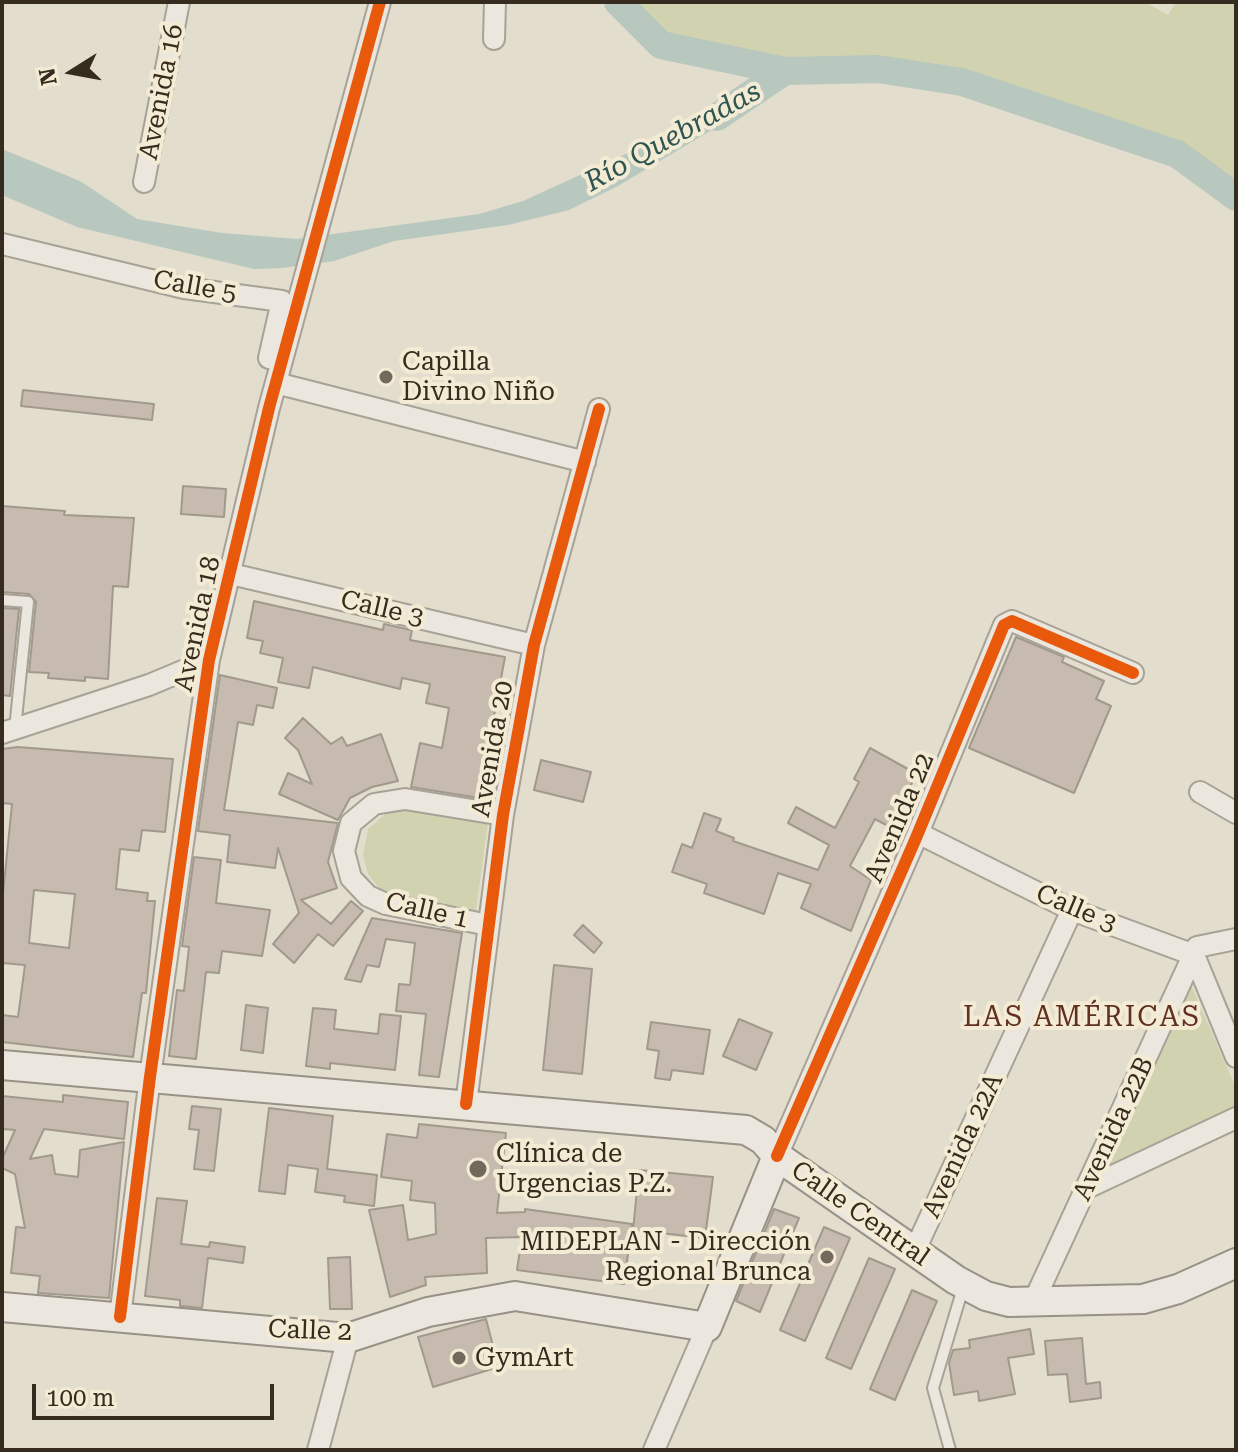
<!DOCTYPE html>
<meta charset="utf-8">
<style>
body{margin:0}
#map{position:relative;width:1238px;height:1452px;overflow:hidden;background:#e2ddcd;font-family:"Roboto Serif",serif}
canvas{display:block}
.frame{position:absolute;inset:0;border:4px solid #362b1f;pointer-events:none}
.north{position:absolute;left:32px;top:32px;width:80px;height:80px;-webkit-text-stroke:6px #f3ebd3;paint-order:stroke;rotate:259deg;font-size:22px;font-weight:700;line-height:32px;text-align:center;color:#362b1f}
.north::after{content:'';display:block;margin:auto;width:28px;height:36px;background:#362b1f;clip-path:polygon(50% 0,100% 100%,50% 72%,0 100%)}
.scale{position:absolute;left:32px;top:1384px;width:242px;height:36px;box-sizing:border-box;border:4px solid #362b1f;border-top:0;padding-left:10px;font-size:24px;line-height:28px;white-space:nowrap;color:#362b1f;-webkit-text-stroke:6px #f3ebd3;paint-order:stroke}
</style>
<div id="map">
<canvas width="1238" height="1452"></canvas>
<div class="frame"></div>
<div class="north">N</div>
<div class="scale">100 m</div>
</div>
<script>
const c = document.querySelector('canvas').getContext('2d');
c.lineJoin = 'round';
function fill(path, color) { c.fillStyle = color; c.fill(path, 'evenodd'); }
const poly = rows => new Path2D(rows.map(r => 'M' + r).join(''));
function strokePath(path, color, width, dash) { c.strokeStyle = color; c.lineWidth = width; c.lineCap = dash ? 'butt' : 'round'; c.setLineDash(dash || []); c.stroke(path); }
function label(font, color, halo, rows, align = 'center') {
  c.font = font + ' "Roboto Serif",serif'; c.lineWidth = 8; c.setLineDash([]); c.textBaseline = 'middle'; c.strokeStyle = halo; c.fillStyle = color; for (const [text, x, y, turn = 0] of rows) {
    c.save(); c.translate(x, y); c.rotate((+turn || 0) * Math.PI / 180); c.textAlign = isNaN(turn) ? turn : align; if (halo) c.strokeText(text, 0, 0); c.fillText(text, 0, 0); c.restore();
  }
}
fill(poly([
 [620,2,1145,2,1168,15,1176,2,1236,2,1236,197,1177,153,962,82,878,69,785,71,661,45],
 [416,809,488,823,476,910,381,891,368,874,363,855,368,829,388,812],
 [1190,983,1236,1088,1236,1110,1101,1179]
]), '#d0d2b0');
fill(poly([
 [728,95,749,99,740,113,618,186,569,210,508,225,394,241,334,261,282,268,254,269,77,227,2,195,2,149,80,181,137,219,222,233,297,239,479,214,523,201,661,138]
]), '#b8c8be');
strokePath(poly([
 [618,2,661,45,785,71],
 [717,117,785,71,878,69,962,82,1177,154,1236,197]
]), '#b8c8be', 28);
const building = poly([
 [23,390,154,404,152,420,21,406,23,390],
 [183,486,226,489,224,517,181,514,183,486],
 [2,506,65,511,64,515,134,518,128,587,113,586,108,679,85,677,85,681,48,678,49,673,29,672,36,602,29,594,2,592,2,506],
 [254,601,383,630,384,624,402,628,412,630,410,640,505,657,491,732,497,733,489,773,484,772,479,798,411,787,420,743,442,748,449,708,426,703,430,684,402,678,400,689,313,667,309,688,278,682,283,658,260,653,263,641,247,638,254,601],
 [2,608,19,609,10,696,2,695,2,608],
 [1016,637,1064,657,1062,662,1104,681,1096,699,1111,706,1074,793,969,748,1016,637],
 [220,675,277,688,273,708,257,705,253,725,238,722,224,810,338,823,328,862,337,888,301,900,331,924,351,901,363,911,333,946,318,934,294,963,273,944,299,913,278,848,275,868,227,862,230,835,198,831,220,675],
 [303,718,331,744,342,737,347,746,381,734,398,781,372,787,350,798,338,820,279,794,288,773,312,784,298,750,285,738,303,718],
 [18,747,173,759,165,832,142,830,139,851,120,849,116,889,148,893,147,901,155,901,146,993,142,993,133,1057,2,1042,2,1015,18,1017,25,965,2,963,2,904,12,804,2,803,2,749,18,747],
 [34,890,75,894,69,948,29,943,34,890],
 [870,748,917,774,888,826,875,819,850,866,871,880,851,931,801,908,811,884,778,873,764,914,704,893,707,884,672,872,682,844,692,848,704,813,721,819,716,831,734,838,733,841,818,870,829,845,788,823,796,807,835,828,859,782,854,779,870,748],
 [541,760,591,772,583,802,534,790,541,760],
 [194,857,221,860,216,903,270,910,262,956,222,951,219,973,206,972,196,1059,169,1056,177,990,184,991,189,947,182,946,194,857],
 [372,918,462,933,439,1077,419,1075,426,1014,396,1011,399,984,410,985,415,943,386,939,379,967,367,965,361,982,345,979,372,918],
 [583,925,602,943,594,953,574,935,583,925],
 [554,965,592,969,582,1074,543,1070,554,965],
 [246,1005,268,1008,263,1053,241,1050,246,1005],
 [313,1008,336,1010,334,1029,378,1034,380,1014,401,1016,395,1070,330,1063,330,1069,306,1066,313,1008],
 [739,1019,772,1033,756,1070,723,1056,739,1019],
 [651,1022,710,1030,703,1074,672,1070,670,1080,655,1078,659,1051,647,1049,651,1022],
 [63,1095,128,1102,124,1139,44,1129,30,1159,52,1155,55,1174,78,1177,80,1150,124,1142,109,1298,38,1293,40,1276,11,1273,16,1227,25,1228,15,1174,2,1168,2,1159,15,1130,2,1129,2,1096,63,1102,63,1095],
 [192,1106,221,1109,214,1171,194,1169,199,1130,189,1129,192,1106],
 [269,1108,333,1116,327,1169,377,1175,374,1206,344,1202,345,1196,315,1192,318,1169,288,1165,285,1194,259,1191,269,1108],
 [419,1124,506,1133,497,1213,525,1212,525,1209,632,1224,624,1284,517,1270,522,1237,486,1238,487,1273,425,1277,426,1285,390,1297,369,1210,403,1205,408,1240,436,1234,435,1203,410,1200,412,1181,381,1177,387,1134,417,1138,419,1124],
 [639,1170,713,1177,705,1238,633,1230,639,1170],
 [157,1198,187,1201,181,1244,209,1247,210,1242,245,1247,243,1263,208,1258,202,1308,180,1306,180,1300,145,1296,157,1198],
 [774,1209,799,1218,760,1312,736,1301,774,1209],
 [824,1227,850,1238,805,1341,780,1330,824,1227],
 [350,1257,352,1309,330,1309,328,1258,350,1257],
 [869,1258,895,1269,851,1369,826,1358,869,1258],
 [912,1290,937,1301,895,1400,870,1389,912,1290],
 [486,1319,493,1346,492,1369,433,1387,418,1337,486,1319],
 [1030,1329,1034,1354,1008,1358,1015,1394,979,1401,978,1391,954,1395,949,1363,953,1350,970,1348,969,1340,1030,1329],
 [1082,1338,1086,1384,1100,1382,1101,1398,1070,1402,1067,1374,1048,1375,1045,1341,1082,1338]
]);
fill(building, '#c6bbae');
strokePath(building, '#a2998d', 2);
const lane = poly([
 [2,600,28,602,15,729],
 [950,1450,933,1388,963,1288]
]);
const street = poly([
 [494,39,495,2],
 [144,182,179,2],
 [2,244,184,288,282,301,269,358],
 [276,383,585,462],
 [231,574,534,645],
 [2,733,149,685,209,660],
 [1200,792,1236,813],
 [918,833,1072,910,1194,955],
 [488,925,386,904,368,896,351,878,344,851,351,823,374,804,405,799,503,815],
 [1194,955,1236,1057],
 [466,1104,503,815,534,645,599,409],
 [777,1156,916,838,1004,625,1012,621,1133,673],
 [1087,1188,1236,1118],
 [915,1250,1072,910],
 [1033,1303,1197,947,1236,939],
 [120,1317,150,1077,209,660,269,408,380,2],
 [318,1450,348,1338],
 [654,1450,707,1327]
]);
const secondary = poly([
 [2,1065,746,1130,763,1140,777,1156,956,1280,986,1296,1009,1302,1143,1299,1178,1289,1236,1263],
 [2,1307,348,1338,428,1312,515,1296,707,1327,777,1156]
]);
strokePath(lane, '#a7a296', 14);
strokePath(street, '#a7a296', 24);
strokePath(secondary, '#979186', 32);
strokePath(lane, '#ebe7de', 10);
strokePath(street, '#ebe7de', 20);
strokePath(secondary, '#ebe7de', 28);
strokePath(poly([
 [466,1104,503,815,534,645,599,409],
 [777,1156,916,838,1004,625,1012,621,1133,673],
 [120,1317,150,1077,209,660,269,408,380,2]
]), '#e8590c', 12);
for (const [x, y, r, color] of [
 [386,377,8,"#72695c"],
 [478,1169,10,"#72695c"],
 [827,1257,8,"#72695c"],
 [459,1358,8,"#72695c"]
]) { const dot = new Path2D(); dot.arc(x, y, r, 0, 2 * Math.PI); c.fillStyle = color; c.fill(dot); strokePath(dot, '#f3ebd3', 3); }
label('26px', '#362b1f', '#f3ebd3', [
 ["Avenida 16",162,92,-79],
 ["Calle 5",195,287,10],
 ["Calle 3",382,609,13],
 ["Avenida 18",198,624,-78],
 ["Avenida 20",493,749,-80],
 ["Avenida 22",900,818,-67],
 ["Calle 3",1076,909,23],
 ["Calle 1",427,911,13],
 ["Avenida 22B",1114,1129,-65],
 ["Avenida 22A",963,1146,-65],
 ["Calle Central",860,1214,35],
 ["Calle 2",310,1331,2]
]);
label('26px', '#362b1f', '#f3ebd3', [
 ["Capilla",402,362],
 ["Divino Niño",402,392],
 ["Clínica de",496,1154],
 ["Urgencias P.Z.",496,1184],
 ["MIDEPLAN - Dirección",811,1242,"right"],
 ["Regional Brunca",811,1272,"right"],
 ["GymArt",475,1358]
], 'left');
label('italic 28px', '#2f5553', '#f3ebd3', [
 ["Río Quebradas",673,137,-29]
]);
c.letterSpacing = '2px';
label('28px', '#603020', '#f3ebd3', [
 ["LAS AMÉRICAS",1082,1018]
]);
c.letterSpacing = '0px';
</script>
